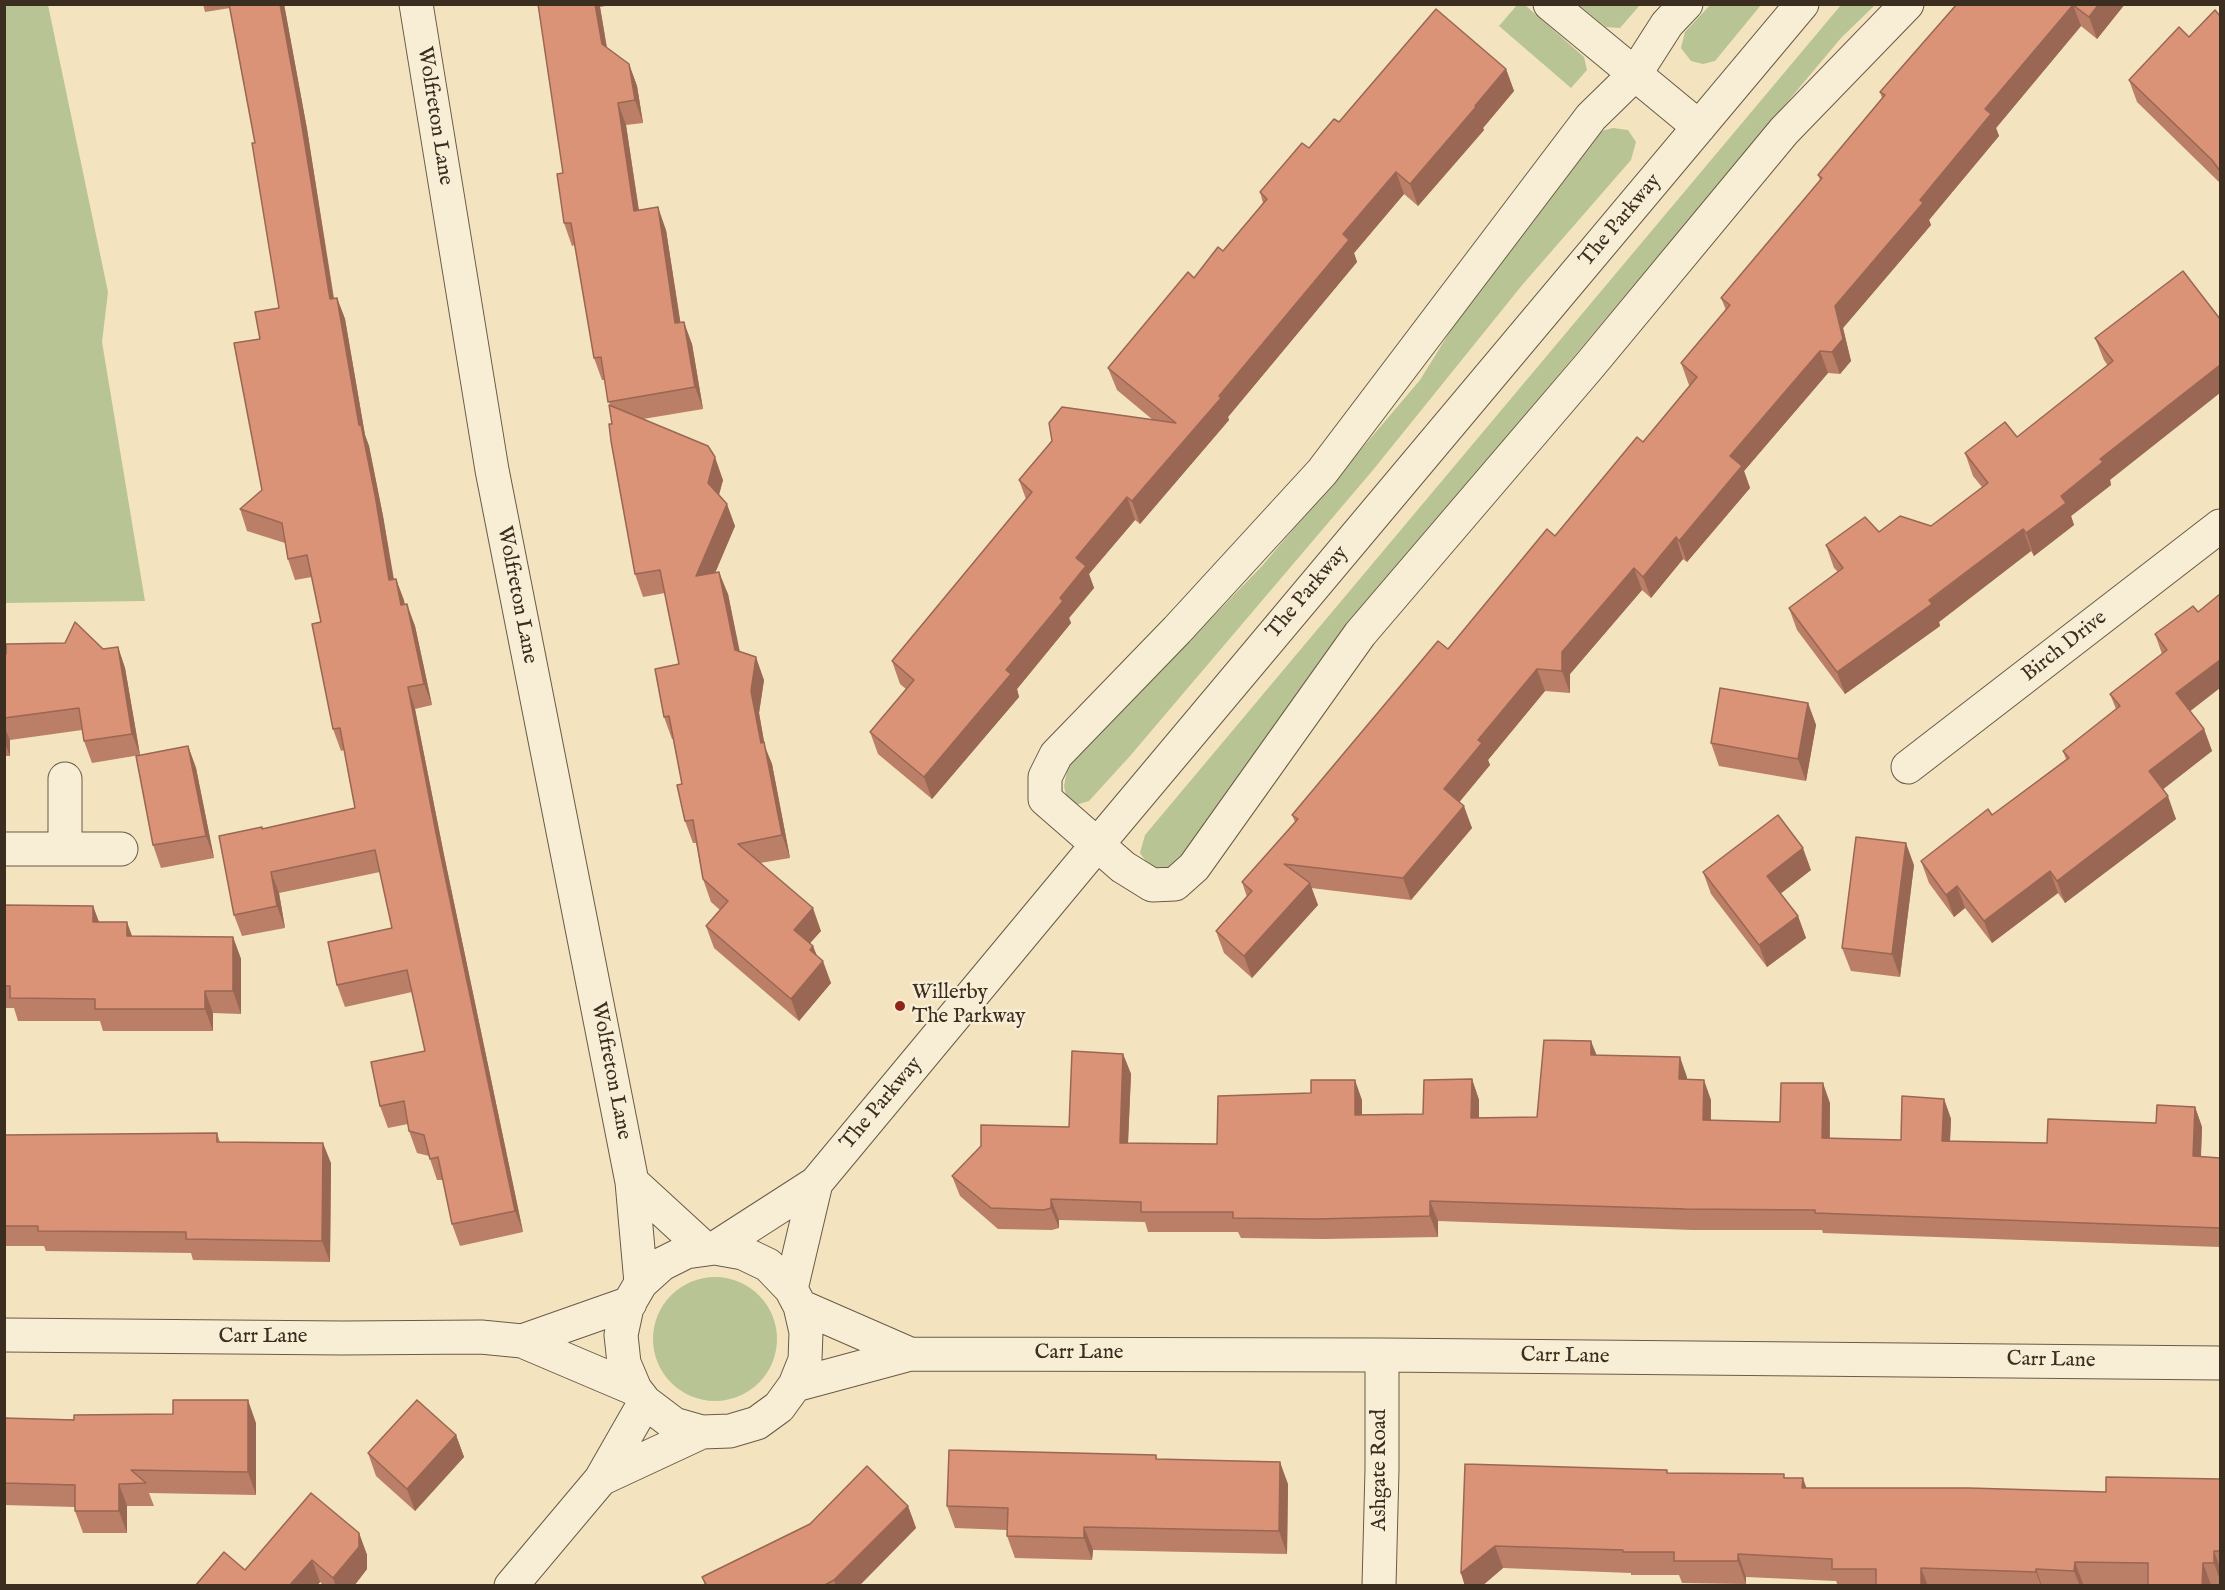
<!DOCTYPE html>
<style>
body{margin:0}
#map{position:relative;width:2225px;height:1590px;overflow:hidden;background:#f4e3bf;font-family:"IM FELL English",serif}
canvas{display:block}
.frame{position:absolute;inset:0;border:6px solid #3b2e21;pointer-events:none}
</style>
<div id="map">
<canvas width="2225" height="1590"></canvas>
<div class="frame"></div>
</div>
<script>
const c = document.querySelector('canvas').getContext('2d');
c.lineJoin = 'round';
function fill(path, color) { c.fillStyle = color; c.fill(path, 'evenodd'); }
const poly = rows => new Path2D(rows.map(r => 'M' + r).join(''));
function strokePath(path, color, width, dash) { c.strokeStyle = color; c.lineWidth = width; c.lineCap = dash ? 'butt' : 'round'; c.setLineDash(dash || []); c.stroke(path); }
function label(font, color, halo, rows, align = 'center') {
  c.font = font + ' "IM FELL English",serif'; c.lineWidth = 5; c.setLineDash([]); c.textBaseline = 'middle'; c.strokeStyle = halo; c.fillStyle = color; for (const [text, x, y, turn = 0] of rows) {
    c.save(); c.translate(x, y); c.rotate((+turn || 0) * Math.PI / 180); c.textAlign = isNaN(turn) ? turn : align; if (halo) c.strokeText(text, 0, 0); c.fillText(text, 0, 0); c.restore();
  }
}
fill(poly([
 [5,4,48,5,108,292,102,342,145,601,5,603],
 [1711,4,1761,5,1715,61,1703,64,1691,61,1681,48,1685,32],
 [1517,5,1525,5,1584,57,1587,70,1571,88,1499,26],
 [1579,5,1640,5,1620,28,1606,27],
 [1841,5,1875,5,1841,38,1446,509,1180,860,1165,870,1150,867,1140,853,1145,835],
 [1613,128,1628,130,1636,142,1631,160,1523,284,1373,470,1130,756,1089,801,1076,805,1067,800,1064,786,1068,766,1262,566,1420,380,1451,330,1601,131],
 '653 1339a62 62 0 1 1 124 0a62 62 0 1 1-124 0Z'
]), '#b9c494');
const minor = poly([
 [416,4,492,470,632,1182,641,1283],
 [1550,4,1699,127],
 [1686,4,1667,24,1635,74,1591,117,1322,472,1177,630,1056,755,1045,777,1045,799,1123,867,1152,885,1175,884,1194,867,1360,634,1590,365,1784,131,1907,4],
 [1908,767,2220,526],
 [65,779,65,847],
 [4,849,121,849],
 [632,1182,705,1249],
 [715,1248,816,1183,1096,846,1802,4],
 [791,1289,816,1183],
 [800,1306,910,1354],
 [4,1335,343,1338,481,1337,522,1341,635,1389],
 [522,1341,630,1303],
 [795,1385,910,1354,1382,1355,2220,1363],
 [601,1479,702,1432,730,1431,757,1423,779,1407,795,1385,805,1360,806,1332,800,1306,791,1289,768,1265,743,1253,715,1248,686,1252,662,1264,641,1283,627,1307,621,1335,624,1363,635,1389,645,1402,674,1424,702,1432],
 [511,1586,601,1479,645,1402],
 [1379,1586,1382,1469,1382,1355]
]);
strokePath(minor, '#695b48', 35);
strokePath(minor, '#f8edd5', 33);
fill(poly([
 [203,4,284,4,307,129,334,298,337,298,345,319,365,435,369,446,383,516,394,579,396,579,404,604,415,626,432,705,415,709,444,855,523,1232,460,1246,452,1224,443,1180,437,1180,429,1156,417,1153,409,1131,408,1124,388,1128,380,1106,425,1051,412,992,345,1007,337,985,392,928,380,872,279,893,285,928,242,936,234,915,263,829,355,808,344,750,341,751,333,729,321,622,312,577,295,580,288,559,285,543,247,531,240,509,262,490,260,339,279,308,255,143,230,8,205,12],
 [538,4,616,4,600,7,607,48,629,64,637,86,643,123,626,125,639,210,666,230,680,322,692,344,703,409,643,419,723,480,719,495,735,526,715,573,728,594,739,651,764,680,759,713,765,747,772,764,790,858,760,863,821,931,810,943,813,946,817,956,831,983,799,1021,714,948,706,926,720,910,711,902,703,879,696,843,693,843,685,821,682,784,673,739,672,739,664,717,679,664,665,593,643,597,635,574,610,406,605,380,602,380,594,358,575,245,572,246,564,223,563,173],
 [1957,4,2125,4,2097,39,2081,26,1996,128,1999,136,1929,220,1931,225,1843,328,1851,361,1840,374,1828,373,1744,471,1750,488,1687,562,1683,559,1651,598,1642,590,1570,674,1570,693,1545,691,1488,760,1490,765,1459,802,1472,828,1411,900,1311,888,1318,905,1252,978,1224,953,1216,931,1247,897,1242,882,1295,822,1292,815,1643,442,1690,386,1689,385,1681,363,1726,310,1721,298,1820,180,1818,175,1882,98,1880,92],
 [2220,16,2220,183,2137,102,2129,80],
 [1506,69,1514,91,1483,128,1484,130,1418,206,1404,194,1354,253,1357,262,1228,417,1229,420,1140,524,1135,520,1089,574,1094,588,1069,618,1071,623,1017,689,1019,697,932,799,878,754,870,732,906,689,900,684,892,661,1026,499,1019,480,1153,420,1117,390,1108,368,1194,278,1223,251,1263,203,1260,192,1339,122],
 [2183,271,2110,480,2111,485,2071,516,2074,525,2034,556,2031,551,1939,622,1940,626,1845,694,1797,630,1789,608,1838,572,1834,568,1826,545,1879,532,1931,526,1982,487,1973,476,1965,453,2017,437,2108,366,2104,360,2095,338],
 [2193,606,2190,711,2204,729,2212,751,2163,789,2176,819,2065,903,2058,893,1992,943,1965,908,1954,917,1929,883,1921,861,1992,815,2066,759,2063,751,2116,709,2110,694,2162,654,2155,634],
 [118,647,125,668,140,755,92,763,84,741,82,730,10,740,10,756,4,756,4,654,103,649],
 [1808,703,1816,725,1806,781,1719,766,1711,743],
 [188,746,196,768,214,858,161,868,153,845],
 [1914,865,1900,977,1851,971,1842,948],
 [1811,870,1780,894,1798,916,1806,938,1767,967,1711,894,1703,872],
 [4,905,93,906,99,922,132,936,233,937,241,959,241,1014,213,1013,213,1031,103,1031,100,1021,18,1021,14,1008,4,1008],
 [1123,1054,1131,1074,1128,1144,1217,1144,1362,1100,1362,1115,1423,1114,1472,1079,1479,1100,1479,1118,1537,1117,1596,1055,1687,1077,1687,1079,1711,1100,1711,1120,1780,1122,1830,1103,1830,1138,1901,1140,1944,1099,1951,1119,1950,1141,2047,1143,2156,1123,2195,1107,2202,1127,2201,1157,2220,1158,2220,1247,1823,1233,1822,1230,1693,1230,1438,1221,1438,1237,1324,1239,1241,1238,1238,1232,1148,1232,1145,1222,1059,1220,1059,1228,1052,1230,998,1229,960,1196,952,1176,1069,1127],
 [217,1133,220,1142,331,1163,330,1262,193,1260,191,1253,46,1251,44,1246,4,1246,4,1135],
 [4,1418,256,1423,256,1495,149,1493,154,1506,127,1506,127,1533,83,1533,75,1511,75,1507,4,1505],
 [456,1435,464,1457,415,1511,376,1476,368,1453],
 [1156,1455,1157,1459,1288,1484,1287,1554,1093,1550,1092,1560,1015,1558,1007,1536,1007,1530,955,1528,947,1506],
 [1465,1464,1786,1478,1806,1488,2106,1492,2220,1479,2220,1585,2148,1586,2083,1584,2083,1586,1838,1586,1836,1581,1746,1577,1746,1584,1682,1583,1679,1575,1631,1575,1631,1573,1503,1568,1482,1586,1465,1586,1461,1573],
 [908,1506,916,1528,859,1586,705,1586,702,1577],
 [359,1533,367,1555,367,1569,354,1586,324,1586,320,1582,317,1586,195,1586,245,1570]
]), '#bb7e66');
fill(poly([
 [280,4,284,4,307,129,337,321,330,299],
 [595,4,599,4,600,7,610,67,602,44],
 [2099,4,2125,4,2097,39,2089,17],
 [2073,5,2081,26,1996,128,1999,136,1929,220,1931,225,1843,328,1851,361,1840,374,1832,352,1835,306,1920,200,1985,109],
 [629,64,637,86,643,123,635,100],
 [1506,69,1514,91,1483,128,1484,130,1418,206,1410,184],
 [618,103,626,125,642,233,634,211],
 [1396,172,1404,194,1354,253,1357,262,1228,417,1229,420,1140,524,1132,501,1219,396,1343,234],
 [658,207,666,230,684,345,675,323],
 [337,298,345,319,365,435,369,446,383,516,397,601,389,580,359,425],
 [684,322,692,344,703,409,695,387],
 [1820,351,1828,373,1744,471,1750,488,1687,562,1679,541,1730,456],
 [2220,365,2220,393,2110,480,2111,485,2071,516,2074,525,2034,556,2026,533,2061,496,2100,459],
 [715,457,723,480,716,505,708,483],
 [1127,497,1135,520,1089,574,1094,588,1069,618,1071,623,1017,689,1019,697,932,799,924,777,1006,670,1076,558],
 [727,504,735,526,704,599,696,576],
 [2023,529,2031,551,1939,622,1940,626,1845,694,1837,672],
 [1676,537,1683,559,1651,598,1643,577],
 [1634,568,1642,590,1570,674,1570,693,1562,671,1562,652],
 [719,572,728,594,744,672,735,650],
 [396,579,404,600,409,627,401,605],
 [407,604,415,626,432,705,424,684],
 [118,647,125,668,140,755,132,734],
 [756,657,764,680,759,713,765,747,772,764,790,858,782,835,761,743,751,691],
 [2220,660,2220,688,2184,716,2176,693],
 [1537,669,1545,691,1488,760,1490,765,1452,811,1444,789,1478,740],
 [408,687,415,709,444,855,523,1232,515,1211,436,833],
 [1808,703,1816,725,1806,781,1798,759],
 [4,726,10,740,10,756,4,741],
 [2204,729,2212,751,2157,794,2149,771],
 [188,746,196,768,214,858,206,836],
 [2168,796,2176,819,2065,903,2057,881],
 [1464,806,1472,828,1411,900,1403,878],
 [1906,843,1914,865,1900,977,1892,954],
 [1803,848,1811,870,1775,898,1767,876],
 [2050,871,2058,893,1992,943,1984,921],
 [271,872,279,893,285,928,277,906],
 [1310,883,1318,905,1252,978,1244,956],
 [1957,886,1965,908,1954,917,1946,895],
 [93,906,101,928,93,922],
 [813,908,821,931,802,952,794,930],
 [1798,916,1806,938,1767,967,1759,945],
 [127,922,135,944,127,936],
 [233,937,241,959,241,1014,233,991],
 [813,946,820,964,823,961,831,983,799,1021,791,999,810,950],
 [205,991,213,1013,213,1031,205,1009],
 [1591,1041,1599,1061,1591,1055],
 [1123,1054,1131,1074,1127,1164,1120,1143],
 [1680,1057,1687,1077,1686,1099,1679,1079],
 [1472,1079,1479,1100,1479,1138,1471,1118],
 [1355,1080,1362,1100,1362,1135,1355,1115],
 [1704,1080,1711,1100,1710,1140,1703,1120],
 [1823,1083,1830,1103,1829,1158,1822,1138],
 [1944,1099,1951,1119,1949,1161,1942,1141],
 [2195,1107,2202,1127,2200,1176,2193,1156],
 [323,1143,331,1163,330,1262,322,1241],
 [1051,1199,1059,1220,1059,1228,1051,1208],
 [1430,1201,1438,1221,1438,1237,1430,1216],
 [248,1400,256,1423,256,1495,248,1472],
 [456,1435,464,1457,415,1511,407,1489],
 [1280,1462,1288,1484,1287,1554,1279,1531],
 [1803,1478,1811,1501,1802,1488],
 [119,1484,127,1506,127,1533,119,1511],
 [908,1506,916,1528,859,1586,836,1586,834,1580],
 [1084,1527,1093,1550,1092,1560,1084,1538],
 [359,1533,367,1555,367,1569,354,1586,336,1586,333,1578],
 [1495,1546,1503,1568,1482,1586,1465,1586,1461,1573],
 [2214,1551,2220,1568,2220,1580,2214,1563],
 [1738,1554,1746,1577,1746,1584,1738,1561],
 [312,1560,320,1582,317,1586,289,1586],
 [2075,1562,2083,1584,2083,1586,2080,1586,2074,1571],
 [2203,1563,2211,1585,2211,1586,2202,1586],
 [1921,1568,1928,1586,1921,1586],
 [2036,1569,2042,1586,2041,1586,2036,1572]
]), '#996753');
const building = poly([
 [229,4,280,4,299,108,330,299,337,298,359,425,361,425,375,495,389,580,396,579,401,605,407,604,424,684,408,687,436,833,515,1211,452,1224,438,1157,430,1159,424,1135,409,1131,404,1101,380,1106,371,1062,425,1051,407,970,337,985,328,942,392,928,375,850,271,872,277,906,234,915,219,836,262,827,262,829,355,808,340,728,333,729,312,624,321,622,307,555,288,559,282,523,240,509,262,490,234,343,260,339,255,312,279,308,252,143,255,143,229,4],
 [538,4,595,4,602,44,629,64,635,100,618,103,634,211,658,207,675,323,684,322,695,387,608,402,601,357,594,358,571,223,564,223,557,174,563,173,538,4],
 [1957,4,2099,4,2089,17,2073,5,1985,109,1991,114,1920,200,1923,203,1835,306,1843,339,1832,352,1820,351,1730,456,1742,466,1679,541,1676,537,1643,577,1634,568,1562,652,1562,671,1537,669,1478,740,1482,743,1444,789,1464,806,1403,878,1284,864,1310,883,1244,956,1216,931,1252,891,1242,882,1298,819,1292,815,1438,641,1448,649,1547,529,1555,536,1637,437,1643,442,1697,377,1681,363,1730,305,1721,298,1822,178,1818,175,1885,95,1880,92,1957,4],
 [1436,9,1506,69,1475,106,1476,107,1410,184,1396,172,1343,234,1349,240,1219,396,1221,398,1132,501,1127,497,1076,558,1086,566,1060,598,1063,601,1006,670,1011,674,924,777,870,732,914,680,892,661,1032,492,1019,480,1052,441,1049,423,1062,407,1176,423,1108,368,1188,272,1194,278,1218,247,1223,251,1267,199,1260,192,1302,143,1309,148,1334,119,1339,122,1436,9],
 [2215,10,2220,16,2220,171,2212,160,2129,80,2179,27,2189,37,2215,10],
 [2183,271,2220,319,2220,365,2100,459,2103,462,2061,496,2066,503,2026,533,2023,529,1929,600,1932,604,1837,672,1789,608,1843,568,1826,545,1865,517,1879,532,1900,516,1931,526,1988,483,1965,453,2005,422,2017,437,2113,361,2095,338,2183,271],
 [609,405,708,446,715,457,708,483,727,504,696,576,719,572,735,650,756,657,751,691,761,743,764,742,782,835,738,844,813,908,794,930,813,946,810,950,823,961,791,999,706,926,728,901,703,879,693,820,685,821,677,785,682,784,669,716,664,717,655,669,679,664,660,570,635,574,611,441,609,424,612,424,609,405],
 [2220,594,2220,660,2176,693,2204,729,2149,771,2168,796,2057,881,2050,871,1984,921,1957,886,1946,895,1921,861,1988,809,1992,815,2069,758,2063,751,2120,706,2110,694,2167,650,2155,634,2193,606,2198,612,2220,594],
 [75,622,103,649,118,647,132,734,84,741,79,708,4,718,4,654,6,654,6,644,65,643,75,622],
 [1720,688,1808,703,1798,759,1711,743,1720,688],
 [188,746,206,836,153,845,136,756,188,746],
 [1778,815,1803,848,1767,876,1798,916,1759,945,1703,872,1778,815],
 [1856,837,1906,843,1892,954,1842,948,1856,837],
 [4,905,93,906,93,922,127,922,127,936,233,937,233,991,205,991,205,1009,95,1009,95,999,10,998,10,986,4,986,4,905],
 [1544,1040,1591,1041,1591,1055,1680,1057,1679,1079,1704,1080,1703,1120,1780,1122,1781,1083,1823,1083,1822,1138,1901,1140,1902,1096,1944,1099,1942,1141,2047,1143,2048,1119,2156,1123,2157,1105,2195,1107,2193,1156,2220,1158,2220,1228,1815,1213,1815,1210,1685,1209,1430,1201,1430,1216,1317,1219,1233,1218,1233,1212,1141,1212,1141,1202,1051,1199,1051,1208,1044,1210,991,1208,952,1176,981,1146,981,1125,1069,1127,1072,1051,1123,1054,1120,1143,1217,1144,1218,1096,1311,1093,1311,1080,1355,1080,1355,1115,1423,1114,1424,1080,1472,1079,1471,1118,1537,1117,1544,1040],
 [217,1133,217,1142,323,1143,322,1241,186,1239,186,1232,38,1231,38,1226,4,1226,4,1135,217,1133],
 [173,1400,248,1400,248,1472,131,1470,146,1483,119,1484,119,1511,75,1511,75,1485,4,1483,4,1418,74,1420,74,1415,173,1414,173,1400],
 [417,1400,456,1435,407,1489,368,1453,417,1400],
 [949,1450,1156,1455,1156,1459,1280,1462,1279,1531,1084,1527,1084,1538,1007,1536,1008,1508,947,1506,949,1450],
 [1465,1464,1667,1470,1667,1473,1784,1474,1784,1478,1803,1478,1802,1488,1969,1488,2106,1492,2106,1477,2220,1479,2220,1551,2214,1551,2214,1563,2203,1563,2202,1586,2148,1585,2148,1563,2075,1562,2074,1571,2036,1569,2036,1572,1921,1568,1921,1586,1876,1586,1876,1569,1832,1569,1832,1559,1738,1554,1738,1561,1674,1561,1674,1552,1623,1552,1623,1550,1495,1546,1461,1573,1465,1464],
 [867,1466,908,1506,834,1580,823,1586,707,1586,702,1577,810,1524,867,1466],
 [311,1493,359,1533,359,1547,333,1578,312,1560,289,1586,195,1586,224,1552,245,1570,311,1493]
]);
fill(building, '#da9377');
strokePath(building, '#996753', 1.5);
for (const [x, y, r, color] of [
 [900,1006,6,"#8f2418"]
]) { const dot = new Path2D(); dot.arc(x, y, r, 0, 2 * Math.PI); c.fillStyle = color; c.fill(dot); strokePath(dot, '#f8edd5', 2); }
label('21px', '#3b2e21', '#f8edd5', [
 ["Wolfreton Lane",434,116,81],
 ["The Parkway",1621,221,-50],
 ["The Parkway",1308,593,-50],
 ["Wolfreton Lane",516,595,79],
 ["Birch Drive",2065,647,-38],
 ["Wolfreton Lane",610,1071,79],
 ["The Parkway",882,1104,-50],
 ["Carr Lane",263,1338],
 ["Carr Lane",1079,1354],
 ["Carr Lane",1565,1357,1],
 ["Carr Lane",2051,1361,1],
 ["Ashgate Road",1381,1470,-90]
]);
label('21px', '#3b2e21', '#f8edd5', [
 ["Willerby",912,994],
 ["The Parkway",912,1018]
], 'left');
</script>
